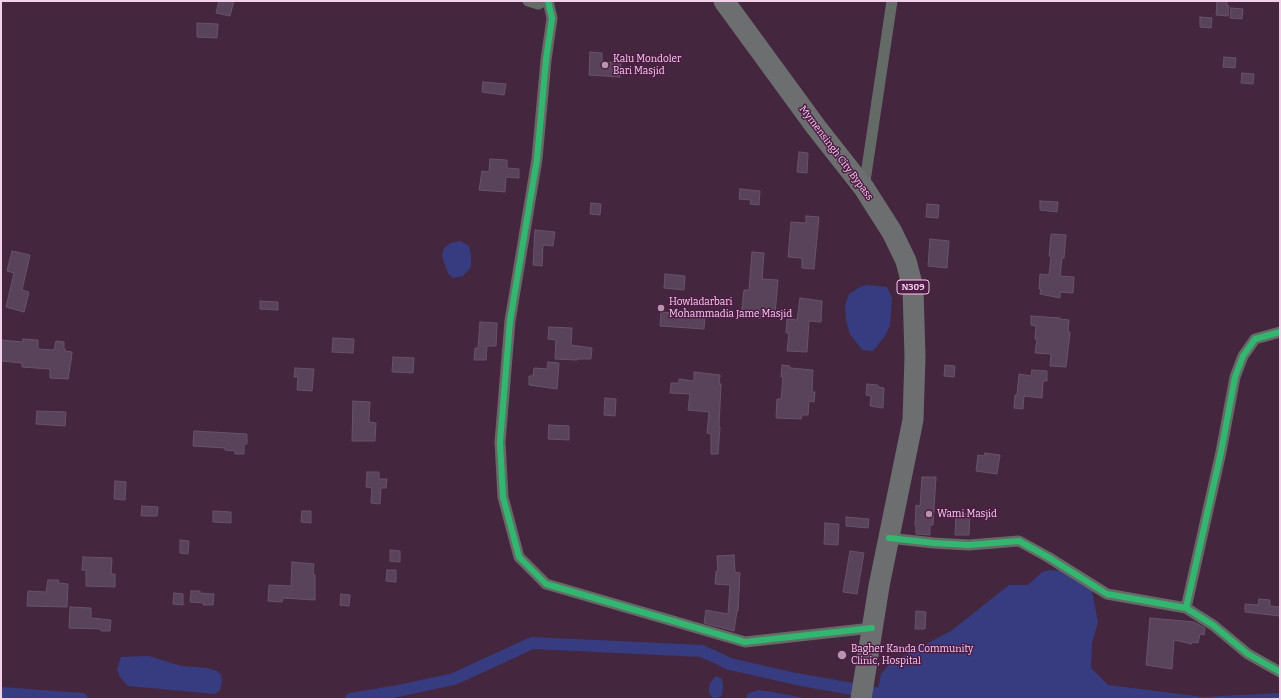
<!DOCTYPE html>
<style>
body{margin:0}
#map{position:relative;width:1281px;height:700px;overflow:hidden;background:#44273f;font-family:Bitter,serif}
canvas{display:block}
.frame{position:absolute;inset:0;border:2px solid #f2d1ea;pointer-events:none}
</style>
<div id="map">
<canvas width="1281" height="700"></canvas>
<div class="frame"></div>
</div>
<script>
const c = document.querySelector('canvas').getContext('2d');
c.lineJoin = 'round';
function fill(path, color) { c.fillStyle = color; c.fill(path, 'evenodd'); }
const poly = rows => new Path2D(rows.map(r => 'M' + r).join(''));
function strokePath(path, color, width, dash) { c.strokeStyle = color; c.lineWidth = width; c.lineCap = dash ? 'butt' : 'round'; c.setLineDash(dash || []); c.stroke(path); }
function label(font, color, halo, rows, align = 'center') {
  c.font = font + ' Bitter,serif'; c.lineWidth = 3; c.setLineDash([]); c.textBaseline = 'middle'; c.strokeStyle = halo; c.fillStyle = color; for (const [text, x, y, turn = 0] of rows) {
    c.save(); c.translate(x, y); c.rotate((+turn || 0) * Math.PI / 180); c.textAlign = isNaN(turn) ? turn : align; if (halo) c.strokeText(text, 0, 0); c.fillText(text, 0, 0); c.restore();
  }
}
fill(poly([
 [460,241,469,246,471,255,471,267,463,276,453,278,448,273,442,256,444,248,451,243],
 [867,285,887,287,892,298,890,325,885,336,873,351,862,350,850,334,846,320,845,305,849,294,860,287],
 [1050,570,1063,571,1092,591,1098,622,1092,643,1091,668,1108,685,1203,697,1280,693,1280,699,876,699,881,674,890,663,951,631,1009,585,1028,585,1042,572],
 [149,656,181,666,207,668,217,671,221,675,222,681,220,690,215,694,128,686,120,677,117,669,121,657],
 [716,676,722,679,723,687,722,696,714,699,709,693,709,688,710,683],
 [758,690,772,692,809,699,746,699,747,694]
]), '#373c80');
strokePath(poly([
 [1,693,82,699],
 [351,699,393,692,454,679,532,643,702,651,730,664,796,679,908,699]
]), '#373c80', 12);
const building = poly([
 [219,1,234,1,230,16,216,13,219,1],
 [1217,1,1227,1,1227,6,1229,6,1228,16,1216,15,1217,1],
 [1231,8,1243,9,1242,19,1230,18,1231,8],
 [1200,17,1212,18,1211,28,1200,27,1200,17],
 [197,23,218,24,217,38,197,37,197,23],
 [590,52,602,53,602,62,621,63,620,77,589,75,590,52],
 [1224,57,1236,58,1235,68,1223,67,1224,57],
 [1242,73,1254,74,1253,84,1241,83,1242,73],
 [483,82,506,84,504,95,482,92,483,82],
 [799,152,808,153,807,173,797,172,799,152],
 [490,159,507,160,507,168,519,169,519,178,506,177,505,192,479,190,482,171,489,172,490,159],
 [740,189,760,191,759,205,750,204,751,200,739,199,740,189],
 [1040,201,1058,202,1057,212,1040,210,1040,201],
 [591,203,601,204,600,215,590,214,591,203],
 [927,204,939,205,938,218,926,217,927,204],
 [806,216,819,217,814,269,802,268,802,258,788,257,791,222,806,223,806,216],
 [535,230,555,232,553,246,543,245,542,266,533,265,535,230],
 [1052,234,1066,235,1064,258,1062,258,1060,276,1074,277,1073,293,1060,292,1060,298,1040,294,1041,289,1039,289,1040,274,1049,275,1051,257,1049,256,1051,235,1052,235,1052,234],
 [930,239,949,241,947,268,928,266,930,239],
 [12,251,30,255,22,290,29,292,24,312,6,307,14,273,7,271,12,251],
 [752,252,764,253,762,279,778,280,775,314,761,313,761,318,741,317,744,290,749,290,752,252],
 [665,274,685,276,684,290,664,288,665,274],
 [800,298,822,301,821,322,809,321,807,352,787,351,789,333,786,333,787,319,797,320,800,298],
 [260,301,278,302,278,310,260,309,260,301],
 [661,312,705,316,704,329,660,326,661,312],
 [1031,316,1060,318,1060,319,1069,320,1068,332,1070,332,1066,367,1050,366,1051,354,1035,353,1037,339,1035,339,1036,326,1031,325,1031,316],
 [480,322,497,323,496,346,487,346,486,360,474,360,475,348,478,348,480,322],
 [549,327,572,328,571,345,592,348,591,359,577,359,577,360,555,359,556,340,548,339,549,327],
 [333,338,354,339,353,353,332,352,333,338],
 [23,339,38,340,38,349,54,350,56,341,64,342,64,349,65,349,65,351,72,352,71,361,68,379,50,378,50,369,22,367,22,363,1,361,1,340,23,342,23,339],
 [393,357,414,358,413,373,392,372,393,357],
 [548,362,559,363,557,389,529,385,529,376,533,376,534,368,547,369,548,362],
 [782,365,790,366,790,368,813,370,812,392,815,392,814,402,809,401,808,415,802,415,801,419,776,418,777,399,781,399,783,377,781,377,782,365],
 [945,365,955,366,954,377,944,376,945,365],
 [295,368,314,369,312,391,297,390,298,377,294,377,295,368],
 [1032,370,1047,371,1047,381,1043,381,1042,398,1024,396,1023,409,1014,408,1015,395,1017,395,1019,374,1031,376,1032,370],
 [694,372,720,375,719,384,721,384,719,426,720,427,718,454,711,454,711,434,707,433,709,412,688,410,690,394,670,393,671,383,679,383,679,379,694,381,694,372],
 [867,384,878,385,878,387,884,388,883,408,870,406,871,396,866,395,867,384],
 [605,398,616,399,615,416,604,415,605,398],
 [353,401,370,402,369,422,376,423,375,441,352,441,353,401],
 [37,411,66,412,65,426,36,424,37,411],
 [549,425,569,426,569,440,548,439,549,425],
 [194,431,247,434,247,444,244,444,244,454,235,454,235,451,225,450,225,448,193,446,194,431],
 [985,453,1000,455,997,474,976,471,978,455,984,456,985,453],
 [367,472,379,472,379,479,387,479,386,488,381,488,380,504,371,503,372,488,366,487,367,472],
 [922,477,936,477,933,525,930,525,930,535,916,534,916,526,915,526,916,505,920,506,922,477],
 [115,481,126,482,125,500,114,499,115,481],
 [142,506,158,507,157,516,141,516,142,506],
 [213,511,231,512,231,523,213,522,213,511],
 [302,511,311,511,311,523,301,522,302,511],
 [956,514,970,514,969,535,955,535,956,514],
 [846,517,869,519,868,528,846,526,846,517],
 [825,523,839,524,838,545,824,544,825,523],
 [180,540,189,541,188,554,180,553,180,540],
 [390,550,400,551,400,562,390,561,390,550],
 [850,551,864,553,857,594,843,592,850,551],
 [734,555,735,572,740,573,738,611,737,611,734,631,704,623,706,610,728,614,730,585,715,584,716,571,718,571,717,556,734,555],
 [83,557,112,558,111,574,115,574,115,587,86,586,86,570,82,570,83,557],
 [292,562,314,564,313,574,315,575,315,600,283,598,282,602,268,601,269,585,291,586,292,562],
 [387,570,396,570,396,582,386,581,387,570],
 [48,580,59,580,58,583,68,584,67,607,27,606,28,591,46,592,48,580],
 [191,591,200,591,200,593,214,594,213,605,203,605,204,603,190,602,191,591],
 [174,593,183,594,183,605,173,604,174,593],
 [341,594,350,595,349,606,340,605,341,594],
 [1259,599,1270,600,1270,606,1280,607,1280,616,1245,612,1245,604,1258,605,1259,599],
 [70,607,91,608,91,618,111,620,110,631,101,631,101,629,69,628,70,607],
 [916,611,926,612,925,629,915,629,916,611],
 [1150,618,1194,622,1205,628,1204,635,1200,634,1198,643,1192,642,1192,644,1174,640,1172,669,1146,665,1150,618]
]);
fill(building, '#59435a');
strokePath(building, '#685369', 1);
strokePath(poly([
 [528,1,538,4,544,1],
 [548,1,552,18,546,60,537,159,510,321,500,442,503,497,519,557,546,584,745,642,872,628],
 [864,188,892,1],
 [889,538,934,543,969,545,1019,541,1048,557,1107,594,1186,608,1213,625,1248,654,1280,672],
 [1186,608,1221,452,1235,377,1243,356,1255,339,1280,332]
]), '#646b67', 11);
strokePath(poly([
 [724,1,816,127,864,188,892,232,906,261,913,288,915,357,913,420,879,586,861,699]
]), '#6d6e6f', 21);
strokePath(poly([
 [548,1,552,18,546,60,537,159,510,321,500,442,503,497,519,557,546,584,745,642,872,628],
 [889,538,934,543,969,545,1019,541,1048,557,1107,594,1186,608,1213,625,1248,654,1280,672],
 [1186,608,1221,452,1235,377,1243,356,1255,339,1280,332]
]), '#33b770', 6);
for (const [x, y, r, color] of [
 [605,65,4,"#b596ae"],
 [661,308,4,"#b596ae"],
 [929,514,4,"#b596ae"],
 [842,655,5,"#b596ae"]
]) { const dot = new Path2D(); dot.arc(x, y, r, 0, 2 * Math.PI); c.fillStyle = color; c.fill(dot); strokePath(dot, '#501b47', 1.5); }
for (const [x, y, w] of [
 [913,287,32]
]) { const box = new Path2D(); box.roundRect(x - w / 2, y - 7, w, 14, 3); c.fillStyle = '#501b47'; c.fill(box); strokePath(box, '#f2d1ea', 1); }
label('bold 9px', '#f2d1ea', null, [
 ["N309",913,287]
]);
label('10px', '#f2d1ea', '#501b47', [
 ["Kalu Mondoler",613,59],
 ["Bari Masjid",613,71],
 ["Howladarbari",669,302],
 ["Mohammadia Jame Masjid",669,314],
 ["Wami Masjid",937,514],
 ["Bagher Kanda Community",851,649],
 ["Clinic, Hospital",851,661]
], 'left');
label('10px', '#f2d1ea', '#501b47', [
 ["Mymensingh City Bypass",836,153,53]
]);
</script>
